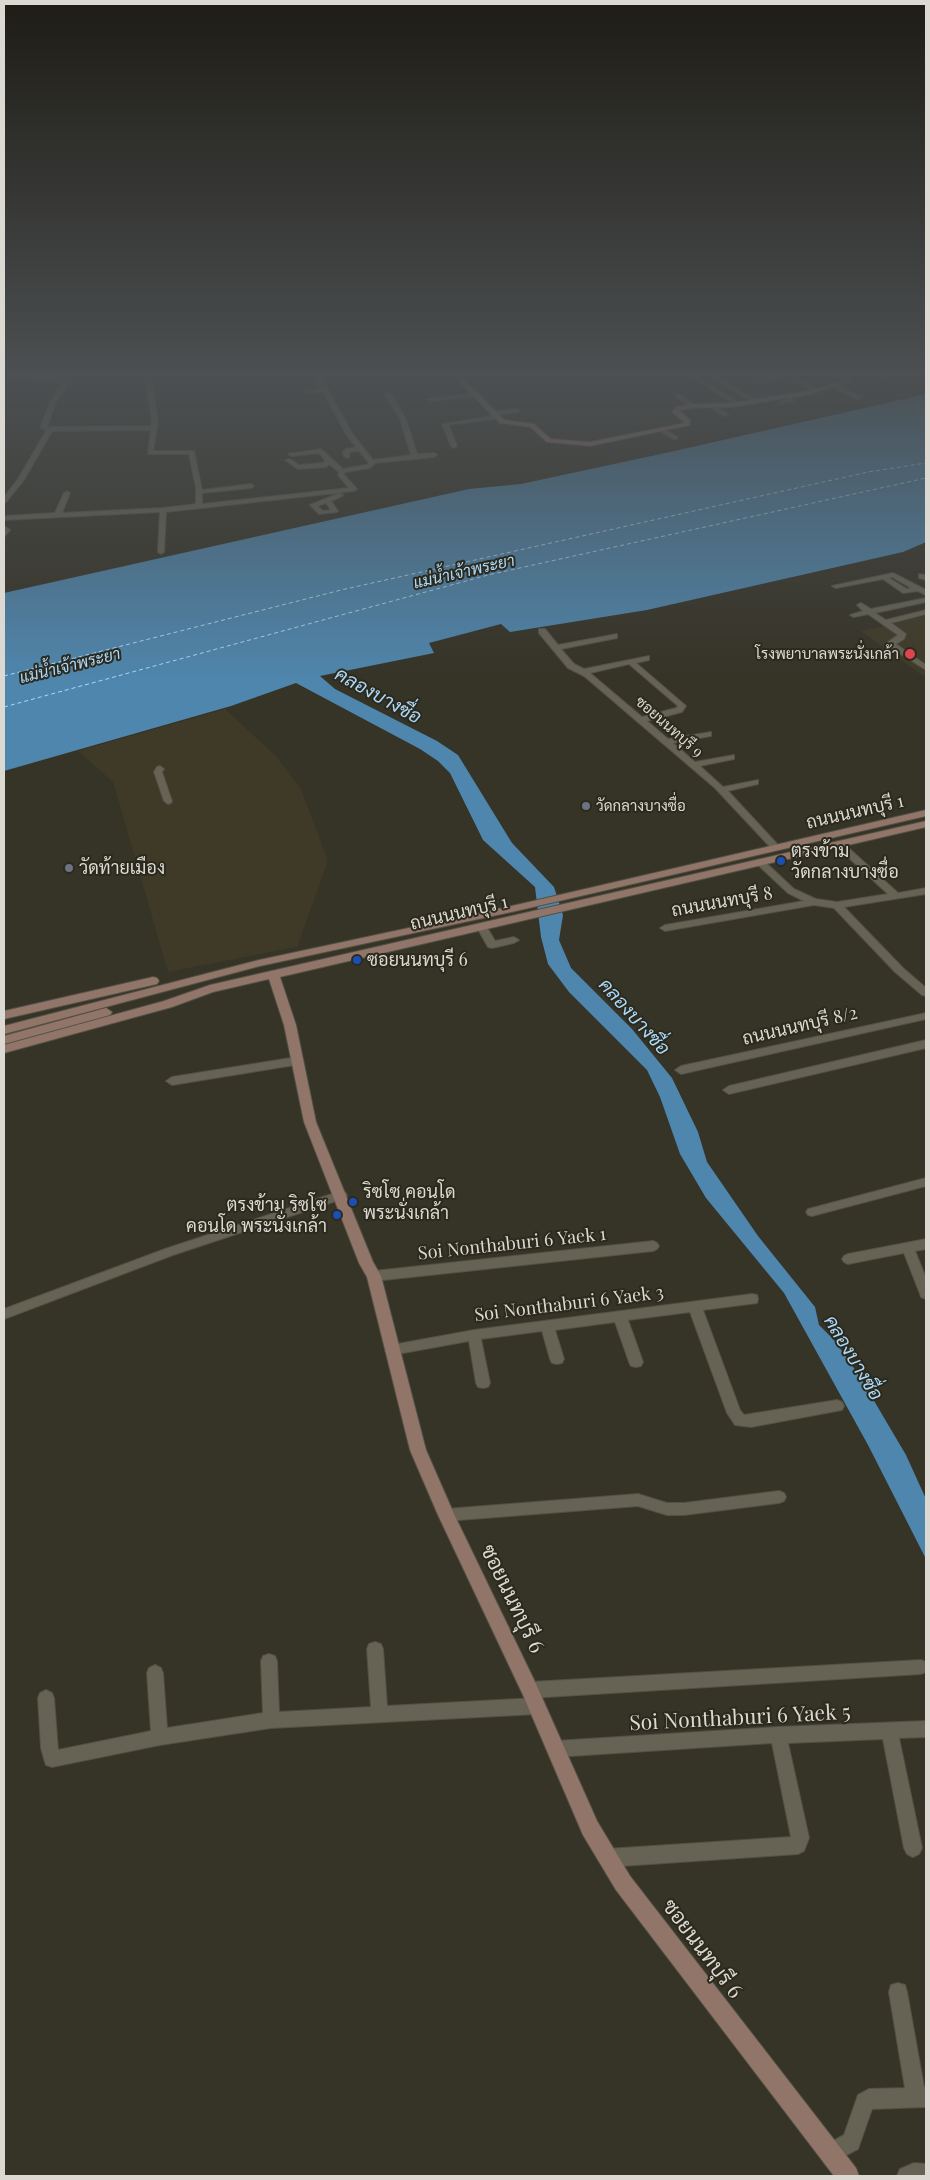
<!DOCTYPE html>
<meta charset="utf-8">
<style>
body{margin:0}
#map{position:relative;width:930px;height:2180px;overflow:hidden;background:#363327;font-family:"Playfair Display",serif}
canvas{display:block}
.frame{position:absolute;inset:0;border:5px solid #dbd9d1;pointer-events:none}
</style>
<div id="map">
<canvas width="930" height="2180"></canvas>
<div class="frame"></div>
</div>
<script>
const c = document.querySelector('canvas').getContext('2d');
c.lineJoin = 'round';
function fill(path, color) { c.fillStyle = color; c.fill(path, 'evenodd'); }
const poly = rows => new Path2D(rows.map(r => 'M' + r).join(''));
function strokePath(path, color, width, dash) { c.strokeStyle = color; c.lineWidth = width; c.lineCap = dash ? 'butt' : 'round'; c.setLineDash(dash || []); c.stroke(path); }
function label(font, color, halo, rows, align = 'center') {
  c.font = font + ' "Playfair Display",Sarabun,serif'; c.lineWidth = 4; c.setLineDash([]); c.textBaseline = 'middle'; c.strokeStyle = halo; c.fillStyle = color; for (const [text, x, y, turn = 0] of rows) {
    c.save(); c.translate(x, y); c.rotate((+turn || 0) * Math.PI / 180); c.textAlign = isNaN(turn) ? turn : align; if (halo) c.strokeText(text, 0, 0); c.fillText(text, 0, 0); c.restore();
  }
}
fill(poly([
 [926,616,926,678,861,631],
 [225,709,276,756,301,789,328,861,297,947,168,972,113,782,78,751]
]), '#3e3a27');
fill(poly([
 [926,394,926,542,903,552,647,610,510,632,501,624,429,643,434,653,320,676,335,689,437,741,458,755,512,843,554,887,563,915,559,940,571,968,632,1029,672,1078,698,1132,707,1162,758,1236,815,1307,819,1325,835,1341,860,1377,906,1455,926,1499,926,1559,868,1445,784,1293,706,1198,680,1154,660,1097,647,1070,569,992,548,964,541,937,535,887,483,840,450,773,438,761,420,749,296,683,231,706,4,771,4,593,469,489,521,484,670,452]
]), '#4f86ad');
strokePath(poly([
 [4,676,341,590,868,472,926,463],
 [4,707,488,575,926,478]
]), '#aad9fb', 1, [4, 3]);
const street = poly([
 [9,377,72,377,56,402,47,427,151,426,152,421,145,377,151,377,158,421,153,451,194,451,202,490,251,484,254,486,251,488,202,493,202,504,349,488,338,475,339,472,329,464,326,467,298,469,285,460,290,459,299,465,323,463,325,460,319,453,291,456,288,454,321,449,343,469,366,465,369,463,359,451,350,452,349,458,344,457,343,452,346,449,356,447,346,434,323,392,308,393,305,391,321,389,315,377,321,377,352,433,373,460,411,455,400,419,385,394,388,392,391,394,406,419,417,454,434,453,437,455,434,457,375,463,370,468,345,472,344,475,357,489,354,491,166,512,164,552,161,554,158,552,160,512,4,520,4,516,55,513,64,493,67,491,70,493,62,513,163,508,196,504,196,488,189,454,148,454,151,430,52,431,24,480,6,502,4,503,4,497,18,479,46,431,40,427,50,402,63,382,9,377],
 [691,377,698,377,741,404,736,405,691,377],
 [712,377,719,377,757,401,752,402,712,377],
 [768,377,782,377,755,383,752,381,768,377],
 [788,377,795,377,820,391,815,392,788,377],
 [880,377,888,377,892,380,887,381,880,377],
 [835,384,861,397,862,398,857,399,833,387,835,384],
 [475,393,477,396,431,401,428,399,475,393],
 [676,395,680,395,696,406,691,407,676,397,676,395],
 [785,396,789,396,795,401,780,404,780,402,787,400,785,396],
 [710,405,714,405,729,415,724,416,710,407,710,405],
 [517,409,520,411,519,412,495,415,498,417,495,419,449,425,457,446,454,448,451,446,442,424,492,416,489,414,492,412,517,409],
 [664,429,677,437,677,439,673,439,662,432,661,431,664,429],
 [340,493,343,495,342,496,331,501,338,511,337,512,319,514,310,505,340,493],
 [326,503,331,510,323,511,317,506,326,503],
 [4,526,10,530,4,537,4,526],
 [893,573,926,590,926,595,918,591,903,593,883,579,836,588,832,586,893,573],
 [892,577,911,588,907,589,889,578,892,577],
 [919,574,926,575,926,580,919,578,919,574],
 [926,598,926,602,875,613,886,620,926,610,926,614,891,623,906,634,904,639,896,644,926,665,926,670,888,646,888,642,898,635,868,614,854,617,850,615,863,611,857,605,861,603,871,609,926,598],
 [539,629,545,629,558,645,617,634,617,638,561,649,574,664,584,669,649,656,649,660,636,663,686,706,682,712,647,721,668,739,711,732,711,736,673,743,695,762,734,755,734,759,700,766,723,787,758,780,758,784,728,791,779,846,779,850,773,850,715,788,584,676,568,668,539,633,539,629],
 [629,664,678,706,676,708,642,717,590,673,629,664],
 [160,766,164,769,162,772,172,801,171,803,168,804,164,801,154,772,157,767,160,766],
 [839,841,842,842,898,893,926,888,926,894,844,907,903,968,926,988,926,996,922,995,895,972,834,908,814,905,665,931,660,928,665,925,804,901,788,893,757,864,757,860,760,859,763,860,794,889,816,899,837,902,888,894,836,846,836,842,839,841],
 [481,923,485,924,495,941,514,937,519,940,514,943,492,948,488,947,476,926,481,923],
 [926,1013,926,1019,681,1074,675,1070,681,1066,926,1013],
 [926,1040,926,1048,729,1094,723,1090,729,1086,926,1040],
 [297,1057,301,1058,303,1061,301,1064,172,1085,166,1081,172,1077,297,1057],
 [926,1178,926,1186,812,1216,808,1215,806,1212,808,1209,812,1208,926,1178],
 [341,1191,345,1192,347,1195,345,1198,173,1255,4,1319,4,1309,165,1249,341,1191],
 [926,1239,926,1249,915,1251,926,1278,926,1299,921,1297,920,1294,904,1253,848,1264,844,1262,842,1259,844,1256,848,1254,926,1239],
 [653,1241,657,1243,659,1246,657,1249,653,1251,374,1281,369,1279,368,1276,369,1273,374,1271,653,1241],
 [752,1294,757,1295,758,1299,757,1303,703,1310,740,1410,744,1415,837,1400,842,1402,844,1406,842,1410,751,1427,735,1425,727,1413,690,1312,628,1320,643,1362,641,1366,636,1367,631,1366,629,1362,615,1322,555,1330,564,1359,562,1363,557,1364,552,1363,550,1359,542,1331,481,1339,490,1383,488,1387,483,1388,478,1387,476,1383,469,1341,392,1355,387,1354,385,1350,387,1346,392,1345,474,1330,752,1294],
 [779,1491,784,1493,786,1497,784,1501,779,1503,684,1515,667,1515,638,1506,446,1521,441,1520,439,1515,441,1510,446,1509,638,1494,667,1503,684,1503,779,1491],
 [375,1642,381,1644,383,1649,387,1706,537,1698,543,1701,545,1706,543,1711,537,1714,271,1728,160,1745,52,1767,46,1765,44,1759,41,1748,38,1698,40,1693,46,1690,52,1693,54,1698,58,1750,151,1731,147,1673,149,1668,155,1665,161,1668,163,1673,167,1728,263,1713,261,1661,263,1656,269,1654,275,1656,277,1661,279,1712,371,1707,367,1649,369,1644,375,1642],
 [921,1660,926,1662,926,1672,921,1674,530,1698,524,1695,522,1690,524,1685,530,1682,921,1660],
 [926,1721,926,1737,899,1738,922,1848,919,1854,913,1857,907,1854,904,1848,883,1739,788,1743,809,1838,804,1851,798,1854,607,1867,601,1864,598,1858,601,1852,607,1849,791,1837,772,1743,555,1757,549,1755,547,1749,549,1743,555,1741,778,1727,926,1721],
 [898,1983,905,1985,907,1992,924,2087,926,2087,926,2107,872,2109,858,2149,831,2163,824,2160,821,2153,824,2146,844,2135,858,2095,869,2089,905,2088,889,1992,891,1985,898,1983],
 [914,2163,926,2164,926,2176,897,2176,900,2169,914,2163]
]);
const secondary = poly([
 [455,377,462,377,504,420,534,424,551,439,590,442,685,423,672,412,676,407,693,404,733,403,807,391,844,381,840,377,847,377,851,382,807,395,733,407,693,408,679,410,690,420,690,425,590,446,547,442,530,427,500,423,455,377],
 [926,810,926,816,516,911,260,966,4,1034,4,1026,259,960,516,905,926,810],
 [926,821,926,827,280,977,296,1025,316,1122,373,1262,381,1276,426,1450,454,1514,536,1684,597,1821,630,1876,856,2168,859,2176,834,2176,616,1890,583,1835,523,1695,438,1515,410,1450,367,1277,359,1263,304,1122,284,1025,269,979,213,992,172,1007,4,1053,4,1045,164,1001,210,985,926,821],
 [153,977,157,978,159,981,157,984,4,1019,4,1011,153,977],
 [106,1008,112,1012,110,1015,4,1044,4,1036,106,1008]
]);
strokePath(street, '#525045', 2);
strokePath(secondary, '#525045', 2);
fill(street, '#666355');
fill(secondary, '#907568');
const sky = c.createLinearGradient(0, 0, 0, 682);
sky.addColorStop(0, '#1e1c15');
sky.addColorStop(0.55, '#4c5052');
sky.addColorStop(1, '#4c505200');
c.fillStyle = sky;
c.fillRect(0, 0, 930, 682);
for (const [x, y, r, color] of [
 [910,654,6,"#e0444e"],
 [586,806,5,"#6b7280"],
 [781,861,5,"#1a4fb4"],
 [69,868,5,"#6b7280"],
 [357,960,5,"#1a4fb4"],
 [353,1202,5,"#1a4fb4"],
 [337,1215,5,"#1a4fb4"]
]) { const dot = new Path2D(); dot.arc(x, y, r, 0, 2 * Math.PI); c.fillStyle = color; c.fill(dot); strokePath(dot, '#2c291d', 2); }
label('15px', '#dbd9d1', '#2c291d', [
 ["โรงพยาบาลพระนั่งเกล้า",899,654],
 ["วัดกลางบางซื่อ",596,806,"left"]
], 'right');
label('15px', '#dbd9d1', '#2c291d', [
 ["ซอยนนทบุรี 9",669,727,41]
]);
label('italic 16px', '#aad9fb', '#2c291d', [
 ["แม่น้ำเจ้าพระยา",464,572,-13],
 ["แม่น้ำเจ้าพระยา",70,666,-14]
]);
label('18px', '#dbd9d1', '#2c291d', [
 ["ถนนนนทบุรี 1",855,812,-13],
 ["ถนนนนทบุรี 8",722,902,-10],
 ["ถนนนนทบุรี 1",459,913,-13],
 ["ถนนนนทบุรี 8/2",800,1026,-13],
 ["Soi Nonthaburi 6 Yaek 1",512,1244,-6],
 ["Soi Nonthaburi 6 Yaek 3",569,1304,-7]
]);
label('18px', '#dbd9d1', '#2c291d', [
 ["ตรงข้าม",791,851],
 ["วัดกลางบางซื่อ",791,872],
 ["วัดท้ายเมือง",79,868],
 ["ซอยนนทบุรี 6",367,960],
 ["ริซโซ คอนโด",363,1192],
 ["พระนั่งเกล้า",363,1213],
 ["ตรงข้าม ริซโซ",327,1205,"right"],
 ["คอนโด พระนั่งเกล้า",327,1226,"right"]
], 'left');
label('italic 19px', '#aad9fb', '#2c291d', [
 ["คลองบางซื่อ",378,696,29],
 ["คลองบางซื่อ",634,1017,48],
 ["คลองบางซื่อ",853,1358,59]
]);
label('21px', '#dbd9d1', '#2c291d', [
 ["ซอยนนทบุรี 6",512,1599,64],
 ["Soi Nonthaburi 6 Yaek 5",740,1718,-3],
 ["ซอยนนทบุรี 6",702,1949,53]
]);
</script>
